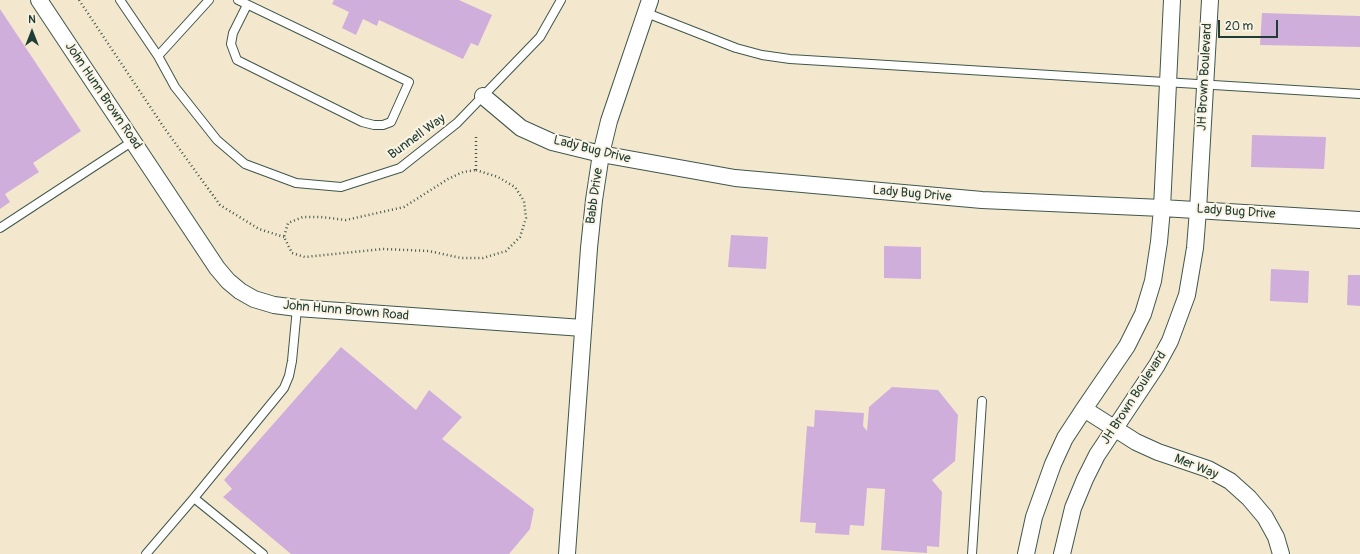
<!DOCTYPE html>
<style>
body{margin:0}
#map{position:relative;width:1360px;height:554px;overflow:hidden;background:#f3e8cd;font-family:Pangolin,sans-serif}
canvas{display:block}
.north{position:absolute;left:12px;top:12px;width:40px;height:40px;-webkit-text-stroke:3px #fcf5e5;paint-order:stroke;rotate:0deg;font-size:11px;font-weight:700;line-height:16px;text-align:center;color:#1f3d34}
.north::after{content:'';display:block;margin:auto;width:14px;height:18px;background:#1f3d34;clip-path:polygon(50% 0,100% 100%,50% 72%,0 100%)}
.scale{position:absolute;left:1218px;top:20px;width:60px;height:18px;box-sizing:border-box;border:2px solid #1f3d34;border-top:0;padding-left:5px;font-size:12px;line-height:14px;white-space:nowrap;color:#1f3d34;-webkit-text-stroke:3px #fcf5e5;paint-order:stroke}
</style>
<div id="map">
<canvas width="1360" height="554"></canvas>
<div class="north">N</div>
<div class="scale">20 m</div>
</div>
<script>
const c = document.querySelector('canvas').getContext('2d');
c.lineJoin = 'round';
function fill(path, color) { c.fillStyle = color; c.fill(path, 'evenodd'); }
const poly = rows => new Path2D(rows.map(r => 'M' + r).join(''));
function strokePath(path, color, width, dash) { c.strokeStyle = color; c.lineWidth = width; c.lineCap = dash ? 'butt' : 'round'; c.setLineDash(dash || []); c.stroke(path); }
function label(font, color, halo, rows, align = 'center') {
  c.font = font + ' Pangolin,sans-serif'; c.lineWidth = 4; c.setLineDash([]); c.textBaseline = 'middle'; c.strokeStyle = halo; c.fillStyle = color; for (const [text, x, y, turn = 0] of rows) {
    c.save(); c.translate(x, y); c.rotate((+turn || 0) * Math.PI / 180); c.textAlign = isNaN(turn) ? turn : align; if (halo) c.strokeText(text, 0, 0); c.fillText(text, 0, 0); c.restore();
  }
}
fill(poly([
 [334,0,459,0,492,15,478,46,471,43,463,59,379,20,377,26,363,19,356,35,342,28,349,12,332,4],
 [0,9,81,131,33,163,39,172,5,194,10,202,0,209],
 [1262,13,1360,16,1360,47,1260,45],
 [1252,135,1326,137,1324,169,1251,167],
 [731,235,768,237,766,269,728,267],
 [884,246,921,247,921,279,884,278],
 [1271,269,1309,271,1308,303,1270,301],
 [1348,275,1360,275,1360,306,1347,305],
 [341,347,416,410,429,390,462,417,442,439,534,509,530,529,509,554,291,554,223,497,232,489,224,480],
 [892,387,938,390,958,415,955,461,932,480,942,492,939,547,927,546,927,553,881,550,885,489,867,488,864,526,850,525,849,535,815,533,816,523,800,522,807,426,814,427,815,410,864,413,863,426,867,431,869,407]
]), '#d0aedc');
const lane = poly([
 [120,0,158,56,175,87,217,140,245,164,296,183,341,187,400,168,457,123,540,37,561,0],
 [238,0,409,82,391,122,383,125,374,125,362,122,237,60,231,44,233,33,247,5],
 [644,12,736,48,762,55,790,59,1360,94],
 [158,56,209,0],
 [0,228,133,141],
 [146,554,194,498],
 [263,554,194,498,284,388,289,376,292,361,297,308],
 [972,554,982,401]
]);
const street = poly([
 [39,0,217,268,228,281,240,291,254,299,274,305,297,308,583,328],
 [483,96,521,128,552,142,601,154,735,178,982,200,1162,208,1360,220],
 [1084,409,1136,442,1158,452,1208,469,1230,481,1249,498,1265,517,1276,537,1281,554],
 [567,554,589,248,594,200,601,154,609,121,650,0],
 [1026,554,1034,517,1053,464,1065,438,1084,409,1127,346,1143,314,1153,281,1159,242,1162,208,1172,0],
 [1062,554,1073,508,1085,479,1097,455,1157,365,1170,341,1187,295,1195,248,1198,210,1210,0]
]);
strokePath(lane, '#3f574b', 10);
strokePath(street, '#3f574b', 18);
strokePath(poly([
 [79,0,165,129,220,205,259,229,284,237],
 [476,137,476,170],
 [476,170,498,177,515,187,524,201,526,218,520,237,506,251,483,258,461,258,429,251,383,249,305,257,292,253,284,237,288,223,303,217,321,217,346,220,404,207,448,179,463,172,476,170]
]), '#3f574b', 2.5, [1, 3]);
strokePath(lane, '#fff', 8);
strokePath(street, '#fff', 16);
label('13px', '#1f3d34', '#fcf5e5', [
 ["JH Brown Boulevard",1205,77,-87],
 ["John Hunn Brown Road",103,96,56],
 ["Bunnell Way",417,137,-36],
 ["Lady Bug Drive",592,150,14],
 ["Lady Bug Drive",912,194,5],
 ["Babb Drive",595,196,-82],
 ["Lady Bug Drive",1236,212,4],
 ["John Hunn Brown Road",346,311,5],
 ["JH Brown Boulevard",1134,398,-57],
 ["Mer Way",1196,467,22]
]);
</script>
